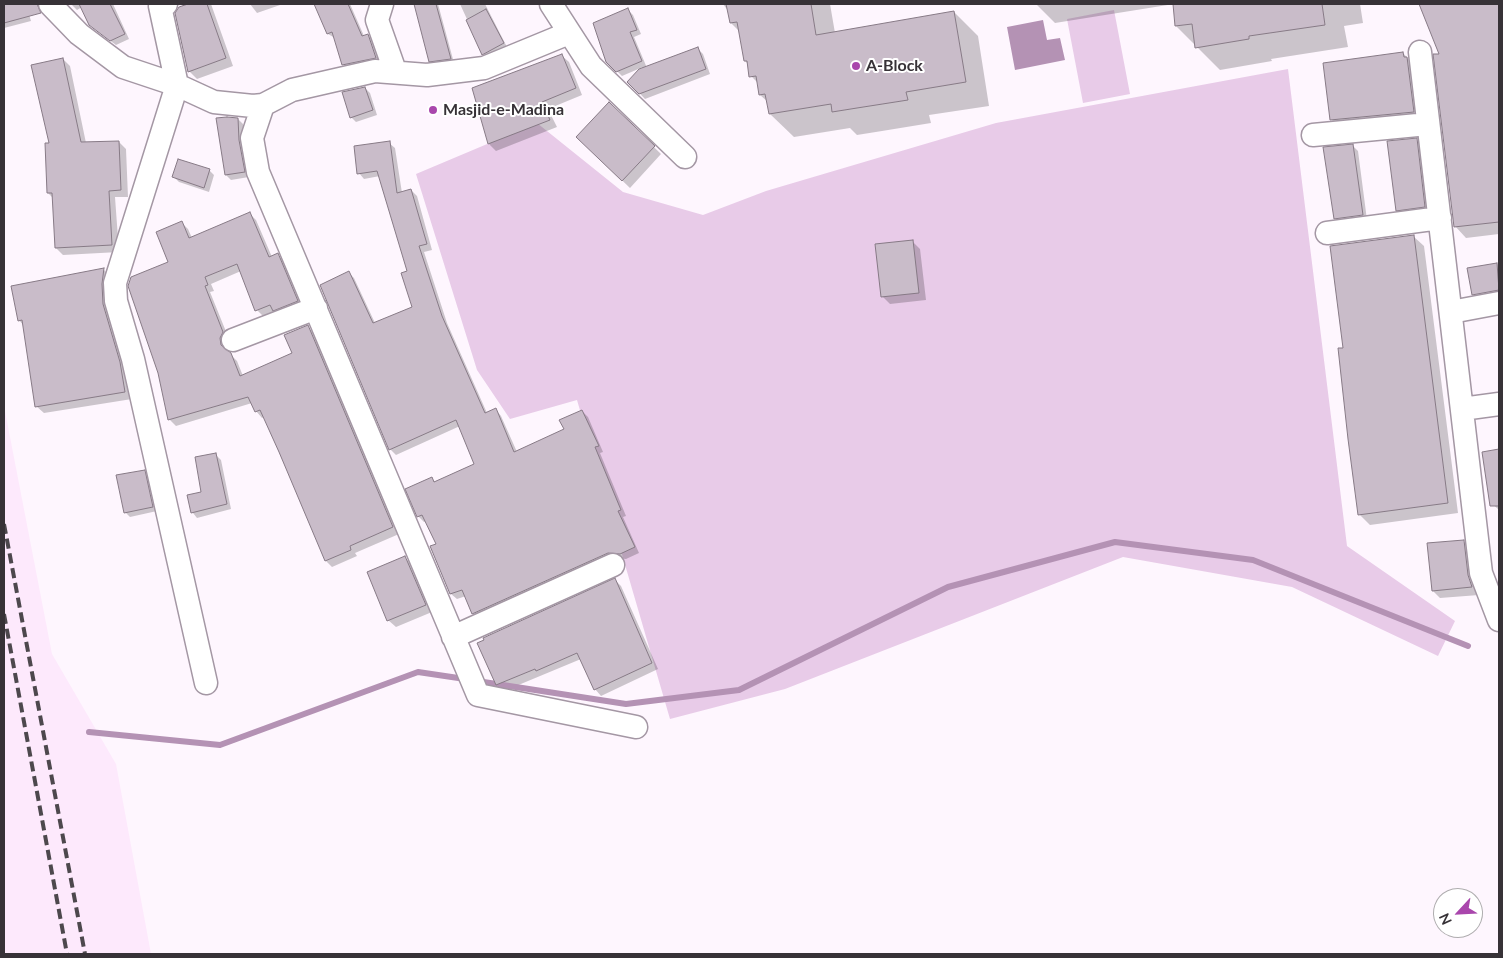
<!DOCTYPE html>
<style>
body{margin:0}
#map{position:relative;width:1503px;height:958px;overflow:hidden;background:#fef6fe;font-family:Lato,sans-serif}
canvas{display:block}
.frame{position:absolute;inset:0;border:5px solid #373237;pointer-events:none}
.north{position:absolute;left:1433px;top:888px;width:50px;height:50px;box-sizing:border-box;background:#fff;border:1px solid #afadaf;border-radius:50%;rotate:245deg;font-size:14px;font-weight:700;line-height:20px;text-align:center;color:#373237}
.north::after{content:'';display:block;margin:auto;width:18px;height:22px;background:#a946ac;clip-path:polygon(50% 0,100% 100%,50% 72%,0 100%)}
</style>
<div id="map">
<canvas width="1503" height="958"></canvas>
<div class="frame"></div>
<div class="north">N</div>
</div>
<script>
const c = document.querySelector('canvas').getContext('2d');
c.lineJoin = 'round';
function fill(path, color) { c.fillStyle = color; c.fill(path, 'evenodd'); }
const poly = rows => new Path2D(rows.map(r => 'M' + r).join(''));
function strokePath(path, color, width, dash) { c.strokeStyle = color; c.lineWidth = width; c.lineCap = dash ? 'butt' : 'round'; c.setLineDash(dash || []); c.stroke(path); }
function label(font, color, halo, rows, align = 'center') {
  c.font = font + ' Lato,sans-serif'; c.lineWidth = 4; c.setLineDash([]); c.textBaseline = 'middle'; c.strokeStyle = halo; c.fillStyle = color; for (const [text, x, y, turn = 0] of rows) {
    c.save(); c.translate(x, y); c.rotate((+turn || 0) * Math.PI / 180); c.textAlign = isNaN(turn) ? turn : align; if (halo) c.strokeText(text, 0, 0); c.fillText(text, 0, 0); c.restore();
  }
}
fill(poly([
 [4,406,52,654,116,764,151,954,4,954]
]), '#fde9fc');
fill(poly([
 [1114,10,1130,94,1083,103,1067,19],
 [1288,69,1347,546,1455,621,1438,656,1292,587,1123,557,785,689,670,719,577,400,510,419,477,370,416,174,537,123,623,192,703,215,766,191,996,123]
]), '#e8cbe8');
fill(poly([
 [1043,20,1047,40,1060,38,1065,60,1015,70,1007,27]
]), '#b492b4');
fill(poly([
 [4,4,26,4,31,21,4,28],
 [71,4,113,4,129,39,116,45,96,30,82,7,77,10],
 [182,4,211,4,233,66,197,79,189,71],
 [250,4,283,4,257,13],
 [316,4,350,4,364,36,368,35,373,40,380,63,348,69,344,64,335,38,328,34],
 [415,4,438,4,454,63,435,66,430,61],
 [460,4,485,4,508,49,488,59,483,54],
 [723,4,830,4,835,33,954,12,978,36,989,106,929,115,931,123,882,131,857,135,850,128,794,137,770,114,768,102,760,95,759,84,751,76,749,65,745,61,740,32,731,23,729,12],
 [1036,4,1174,4,1055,23],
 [1174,4,1360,4,1363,23,1344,26,1348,47,1271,59,1272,61,1220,70,1176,26],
 [1420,4,1499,4,1499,234,1466,238,1455,226,1441,55],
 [628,10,633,15,641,34,634,37,647,68,698,49,703,54,710,74,645,99,629,82,643,67,622,76,607,61],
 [1403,53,1412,63,1418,117,1336,125,1332,120],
 [561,55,569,62,582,95,548,109,557,127,496,151,489,144],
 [63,59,70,66,86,143,119,142,126,149,128,197,115,197,119,252,63,255,56,248,53,198,48,193,50,144],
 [365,88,370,93,377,115,356,122,351,117],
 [609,103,661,154,630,188,577,137],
 [238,119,243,124,243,146,249,177,231,180,226,175],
 [1416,140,1421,144,1429,211,1402,215,1397,210],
 [389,143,395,148,402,193,411,190,417,196,432,250,424,252,447,323,487,413,496,410,501,416,517,452,565,430,582,411,588,417,603,452,600,453,626,516,623,517,639,553,626,559,614,558,479,619,473,613,466,596,457,599,451,594,431,547,437,544,427,521,424,522,418,516,432,478,436,483,476,464,460,426,396,455,390,449,349,273,354,278,375,323,413,307,408,272,380,176,364,179,359,173],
 [1353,146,1358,151,1367,220,1340,223,1335,218],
 [209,170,214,175,209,192,179,182,174,177],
 [250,214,256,220,272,257,278,255,284,261,303,307,280,316,276,311,263,316,257,310,241,271,211,284,214,291,210,292,229,339,227,351,237,361,243,376,294,354,308,327,314,333,399,534,355,553,357,556,332,567,326,561,264,417,262,418,256,411,252,403,176,426,170,420,159,373,170,263,182,223,188,229,192,238],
 [1413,236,1424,246,1458,513,1370,525,1360,515,1344,349],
 [913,242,920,249,926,300,890,304,882,296],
 [1499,264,1499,295,1478,299,1473,294,1469,269],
 [104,270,111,277,132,399,44,413,36,406,24,326,19,320],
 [1499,451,1499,509,1498,509,1490,502,1483,453],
 [216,455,221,460,231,509,197,518,193,513,203,493],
 [144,472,149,476,157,511,130,517,125,512],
 [1463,541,1471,548,1479,595,1440,598,1433,591],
 [405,558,413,565,432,612,396,627,388,620],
 [615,580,621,586,658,669,601,696,595,689,581,659,504,691,498,685,479,643]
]), '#0003');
strokePath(poly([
 [477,681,626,704,739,690,948,587,1115,542,1253,560,1468,646],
 [89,732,220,745,418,672,465,679]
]), '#b492b4', 6);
const building = poly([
 [4,4,37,4,41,13,4,23,4,4],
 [79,4,110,4,125,34,110,41,89,25,79,4],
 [188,4,207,4,226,58,188,72,175,13,179,7,188,4],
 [314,4,348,4,362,36,368,34,376,58,342,65,332,32,327,34,314,4],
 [414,4,436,4,451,59,429,62,414,4],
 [726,4,811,4,816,35,954,11,966,82,906,92,908,100,857,108,832,112,831,104,769,114,765,94,759,95,756,76,749,77,747,61,744,61,737,22,730,23,726,4],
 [1173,4,1322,4,1325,25,1249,36,1249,39,1195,48,1192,24,1175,26,1173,4],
 [1419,4,1499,4,1499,222,1454,227,1433,54,1439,54,1419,4],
 [628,8,637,30,630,32,642,61,616,72,606,62,593,23,628,8],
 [486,9,504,43,482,55,466,20,486,9],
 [698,47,706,69,639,94,627,82,639,69,698,47],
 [1403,52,1404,57,1407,57,1414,112,1330,120,1323,63,1403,52],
 [562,54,576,88,542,102,550,120,488,144,472,88,562,54],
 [63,58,81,142,119,141,121,190,109,191,112,245,55,248,52,193,47,193,45,143,49,143,31,65,63,58],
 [365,87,373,110,350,118,342,92,365,87],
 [609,102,655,146,622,181,576,137,609,102],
 [227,117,238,118,239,140,245,172,225,175,216,118,227,117],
 [1417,138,1425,207,1396,211,1387,141,1417,138],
 [390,141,397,193,411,189,427,244,419,246,442,316,485,413,496,408,514,452,564,429,559,420,582,410,599,446,595,447,621,510,618,511,635,547,620,554,608,553,472,614,462,590,450,594,430,546,436,544,422,515,417,517,405,489,432,477,434,482,474,464,456,420,389,450,320,285,349,271,373,323,412,307,401,273,407,271,377,171,357,174,354,146,390,141],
 [1353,144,1363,215,1334,219,1323,147,1353,144],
 [178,159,210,169,204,188,172,177,178,159],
 [250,212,269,257,278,253,298,301,273,311,270,305,255,311,237,264,205,277,208,285,205,286,223,332,220,338,221,345,231,353,240,376,292,353,284,335,308,325,393,527,350,546,351,550,325,561,279,452,260,410,255,412,248,397,168,420,158,373,128,286,131,277,168,262,156,232,182,221,189,238,250,212],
 [1414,235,1448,503,1358,515,1348,439,1338,348,1343,348,1330,246,1414,235],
 [913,240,919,293,881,297,875,244,913,240],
 [1497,263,1499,290,1472,295,1467,268,1497,263],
 [104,268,102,284,103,304,120,362,125,392,35,407,22,320,18,321,11,286,104,268],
 [1499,449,1499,506,1490,506,1482,452,1499,449],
 [216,453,227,504,191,513,187,495,201,492,195,457,216,453],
 [145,470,153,507,124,513,116,475,145,470],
 [1464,540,1468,575,1472,587,1432,591,1427,543,1464,540],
 [405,556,426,605,387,621,367,572,405,556],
 [615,578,652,663,594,690,577,653,536,671,535,669,496,685,477,643,484,640,483,638,615,578]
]);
fill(building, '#c9bcc9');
strokePath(building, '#877a86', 1);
const minor = poly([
 [50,4,79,34,123,67,177,85,214,102,253,106,263,105,292,90,375,71,427,75,484,68,569,33],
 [166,4,160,6,177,85,115,283,116,301,133,359,206,683],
 [382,4,377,20,395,71],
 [551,4,591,66,685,157],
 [1420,52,1481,573,1499,620],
 [263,105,252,138,258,172,478,695,636,727],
 [1313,135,1428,124],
 [1327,233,1440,218],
 [1451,312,1499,303],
 [233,340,316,308],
 [1462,409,1499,404],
 [453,637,613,565]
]);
strokePath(minor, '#a497a4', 25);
strokePath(minor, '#fff', 22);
strokePath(poly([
 [4,524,85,954],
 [4,614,67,954]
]), '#4d484d', 4, [10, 5]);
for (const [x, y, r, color] of [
 [856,66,5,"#a946ac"],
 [433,110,5,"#a946ac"]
]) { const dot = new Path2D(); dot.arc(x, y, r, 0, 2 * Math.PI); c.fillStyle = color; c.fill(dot); strokePath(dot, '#fff', 2); }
label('bold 16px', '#373237', '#fff', [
 ["A-Block",866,66],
 ["Masjid-e-Madina",443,110]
], 'left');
</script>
